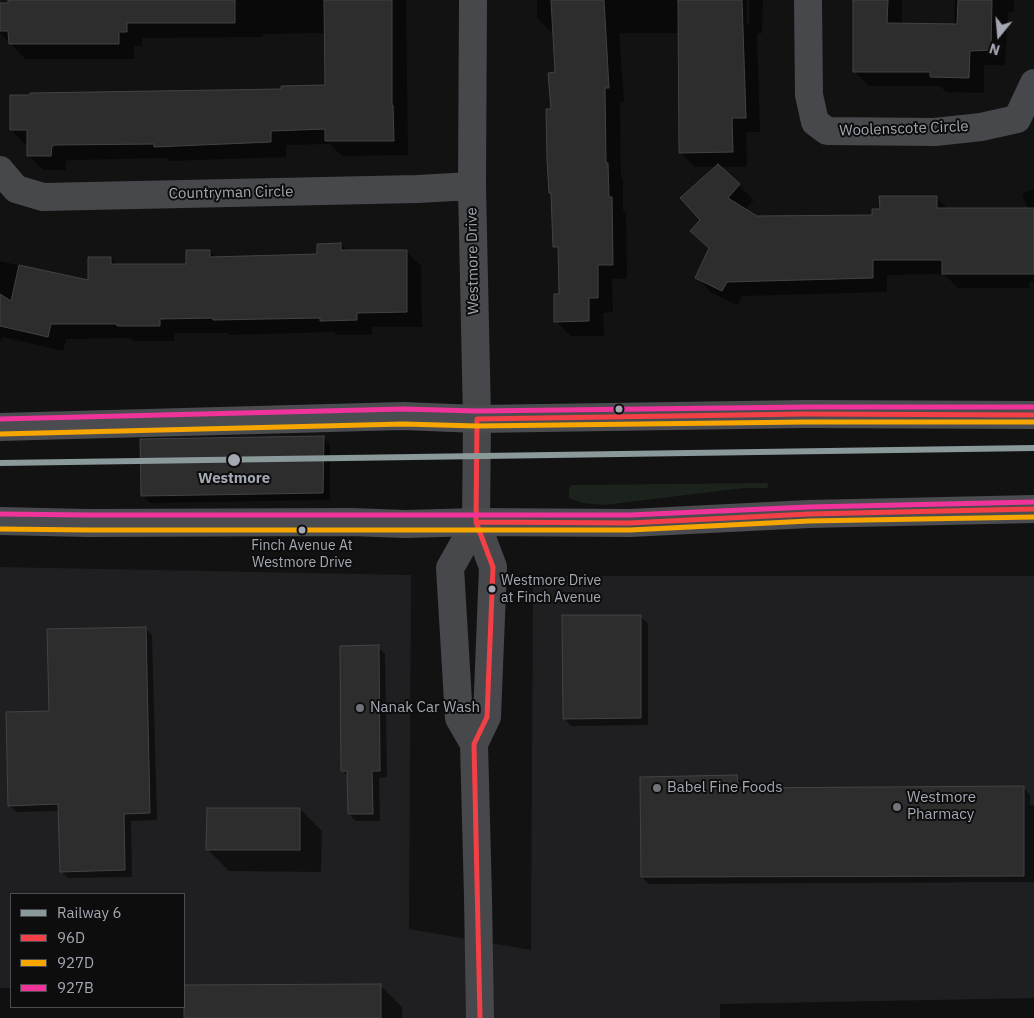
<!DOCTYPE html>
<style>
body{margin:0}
#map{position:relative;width:1034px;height:1018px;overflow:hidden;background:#121213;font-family:"IBM Plex Sans",sans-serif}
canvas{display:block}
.legend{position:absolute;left:10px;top:893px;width:175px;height:115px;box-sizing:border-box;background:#0d0d0e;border:1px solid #494b50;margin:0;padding:6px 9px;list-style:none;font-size:15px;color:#a4a8b3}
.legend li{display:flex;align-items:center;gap:10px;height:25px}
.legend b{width:25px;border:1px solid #494b50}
.north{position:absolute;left:974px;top:10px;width:50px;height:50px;-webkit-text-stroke:4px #0d0d0e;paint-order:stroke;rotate:197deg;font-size:14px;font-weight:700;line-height:20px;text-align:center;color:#a4a8b3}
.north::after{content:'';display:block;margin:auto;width:18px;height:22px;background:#a4a8b3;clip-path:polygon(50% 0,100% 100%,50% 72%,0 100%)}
</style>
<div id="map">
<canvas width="1034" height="1018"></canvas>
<ul class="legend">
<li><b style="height:6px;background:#8a999a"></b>Railway 6</li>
<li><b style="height:6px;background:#f33f46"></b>96D</li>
<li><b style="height:6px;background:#f7a600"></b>927D</li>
<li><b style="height:6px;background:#ef339a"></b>927B</li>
</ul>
<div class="north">N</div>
</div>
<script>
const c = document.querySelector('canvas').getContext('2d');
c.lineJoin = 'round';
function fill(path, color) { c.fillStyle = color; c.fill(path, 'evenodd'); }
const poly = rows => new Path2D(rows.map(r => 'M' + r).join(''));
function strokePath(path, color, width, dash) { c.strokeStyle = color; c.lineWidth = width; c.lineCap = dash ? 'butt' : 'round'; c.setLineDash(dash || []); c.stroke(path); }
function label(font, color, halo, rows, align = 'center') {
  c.font = font + ' "IBM Plex Sans",sans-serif'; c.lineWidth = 4; c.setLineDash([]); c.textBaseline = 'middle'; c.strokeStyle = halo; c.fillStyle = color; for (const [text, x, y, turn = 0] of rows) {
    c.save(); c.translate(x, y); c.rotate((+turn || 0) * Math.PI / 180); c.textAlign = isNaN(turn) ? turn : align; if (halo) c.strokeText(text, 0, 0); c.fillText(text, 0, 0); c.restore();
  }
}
fill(poly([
 [0,567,411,575,409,929,531,950,533,576,1034,576,1034,1018,0,1018],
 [11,894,184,894,184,1007,11,1007]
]), '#1f1f21');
fill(poly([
 [769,483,767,488,744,488,604,505,583,503,569,498,569,488,572,485]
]), '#1c231d');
fill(poly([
 [9,0,406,0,408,155,342,156,330,144,286,145,286,157,170,161,167,158,71,160,66,161,66,170,43,170,28,155,28,145,26,145,11,130,282,90,326,86,326,33,263,34,263,37,142,38,142,46,134,46,134,59,25,59,0,33,0,4,9,4],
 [537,0,747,0,747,25,749,25,749,0,763,0,762,33,757,33,760,132,746,132,747,167,720,167,754,200,745,210,757,217,874,216,936,197,949,210,1028,209,1022,194,1034,189,1034,281,1029,283,1029,288,958,288,944,274,887,275,887,292,742,296,737,305,712,293,697,278,710,248,702,220,717,167,695,167,680,152,679,33,619,33,624,102,620,102,621,177,623,179,623,210,626,213,627,279,612,279,613,312,603,313,604,336,571,336,556,321,560,295,560,252,554,246,552,195,550,193,552,110,557,73,554,33,552,33,537,18],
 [854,0,902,0,902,24,954,25,955,0,1014,0,1014,12,1008,12,1005,65,984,65,984,93,946,92,940,86,869,86,854,71],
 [341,245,348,251,406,251,421,266,422,327,372,327,372,335,336,335,334,332,229,335,227,333,174,333,174,341,133,341,130,338,66,339,63,351,3,337,0,342,0,261,89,282,111,258,118,265,188,265,210,251,216,258,318,255],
 [323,437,330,444,330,500,150,503,143,496],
 [640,616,648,624,648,725,571,726,564,718],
 [145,628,152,635,157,820,131,821,132,877,68,878,61,871,59,811,16,812,9,805],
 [378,647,385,654,387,777,379,778,380,821,356,821,349,814,348,776,342,770],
 [736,776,744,784,745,789,1023,787,1030,795,1030,805,1034,805,1034,882,649,884,642,877],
 [300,809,322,831,321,872,229,871,207,849],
 [380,985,402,1007,402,1018,0,1018,0,988,11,988,11,1007,184,1007,184,986],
 [1034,998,1034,1018,720,1018,720,1004]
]), '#0007');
const building = poly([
 [8,0,235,0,235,23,127,23,127,32,119,32,119,44,9,44,8,31,0,31,0,3,8,3,8,0],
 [324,0,392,0,392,105,393,105,394,141,325,141,325,129,271,131,271,142,154,147,154,144,55,145,52,146,51,156,27,156,27,130,10,130,10,95,30,95,30,93,281,89,281,86,325,85,324,0],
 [551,0,604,0,609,88,605,88,606,163,608,163,609,197,612,197,613,265,598,265,598,298,589,298,589,321,554,322,554,294,559,294,558,247,553,247,551,193,549,193,547,160,546,109,551,109,548,73,555,72,551,0],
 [678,0,742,0,746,118,732,118,733,152,679,153,678,0],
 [853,0,888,0,887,23,957,24,958,0,992,0,991,50,970,51,969,78,930,77,930,72,853,72,853,0],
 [718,164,740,184,728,198,757,216,872,215,872,209,880,209,879,196,937,196,937,208,1034,208,1034,274,942,274,942,260,873,260,873,278,727,282,722,291,695,278,709,248,690,231,700,220,680,198,718,164],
 [341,243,341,250,407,250,407,312,357,313,357,320,320,321,320,318,213,320,213,318,160,319,160,326,117,326,117,324,51,324,48,337,0,326,0,294,11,301,19,265,88,280,88,257,111,257,111,264,186,264,186,250,210,250,210,257,317,254,317,244,341,243],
 [324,436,323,493,141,496,140,439,324,436],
 [562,615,641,615,641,718,563,719,562,615],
 [146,627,150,813,124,814,125,870,60,872,58,804,8,806,6,712,49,711,47,629,146,627],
 [379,645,380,771,372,771,373,814,348,814,347,771,341,771,340,646,379,645],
 [737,775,739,788,1024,786,1024,876,641,877,640,777,737,775],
 [207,808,300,808,300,850,206,850,207,808],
 [381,984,381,1018,184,1018,184,985,381,984]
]);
fill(building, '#2d2d2e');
strokePath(building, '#424346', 1);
strokePath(poly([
 [473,0,472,186,477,419],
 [808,0,809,95,815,122,827,131,935,132,981,127,1017,119,1034,83],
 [0,170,16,189,43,197,417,189,472,186]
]), '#47484b', 28);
strokePath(poly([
 [476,522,450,568,459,718,474,744,478,897,480,1018],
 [474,744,487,717,493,567,476,522,477,419]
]), '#47484b', 28);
strokePath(poly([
 [0,427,403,416,477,419,805,414,1034,415],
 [0,521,88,523,351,522,406,524,476,522,630,523,809,514,1034,509]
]), '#4b4c4f', 28);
strokePath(poly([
 [476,522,630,523,809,514,1034,509],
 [480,1018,474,744,487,717,493,567,476,522,477,419,805,414,1034,415]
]), '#f33f46', 5);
strokePath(poly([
 [0,434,403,424,477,426,805,422,1034,422],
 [0,529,88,530,630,530,809,521,1034,517]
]), '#f7a600', 5);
strokePath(poly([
 [0,419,403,409,477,411,805,407,1034,407],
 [0,514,88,515,630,515,809,507,1034,502]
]), '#ef339a', 5);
strokePath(poly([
 [0,463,1034,448]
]), '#8a999a', 6);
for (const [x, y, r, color] of [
 [619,409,4.5,"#a4a8b3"],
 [234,460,7,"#a4a8b3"],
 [302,530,4.5,"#a4a8b3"],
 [492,589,4.5,"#a4a8b3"],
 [360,708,5,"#71747b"],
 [657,788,5,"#71747b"],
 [897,807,5,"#71747b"]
]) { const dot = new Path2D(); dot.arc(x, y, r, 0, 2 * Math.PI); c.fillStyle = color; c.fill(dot); strokePath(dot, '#0d0d0e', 2); }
label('14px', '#a4a8b3', '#0d0d0e', [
 ["Finch Avenue At",302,546],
 ["Westmore Drive",302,563],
 ["Westmore Drive",501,581,"left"],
 ["at Finch Avenue",501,598,"left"]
]);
label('15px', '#a4a8b3', '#0d0d0e', [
 ["Woolenscote Circle",904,129,-2],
 ["Countryman Circle",231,193,-1],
 ["Westmore Drive",473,261,-91]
]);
label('bold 15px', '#a4a8b3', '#0d0d0e', [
 ["Westmore",234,479]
]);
label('15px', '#a4a8b3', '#0d0d0e', [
 ["Nanak Car Wash",370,708],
 ["Babel Fine Foods",667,788],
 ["Westmore",907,798],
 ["Pharmacy",907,815]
], 'left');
</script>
